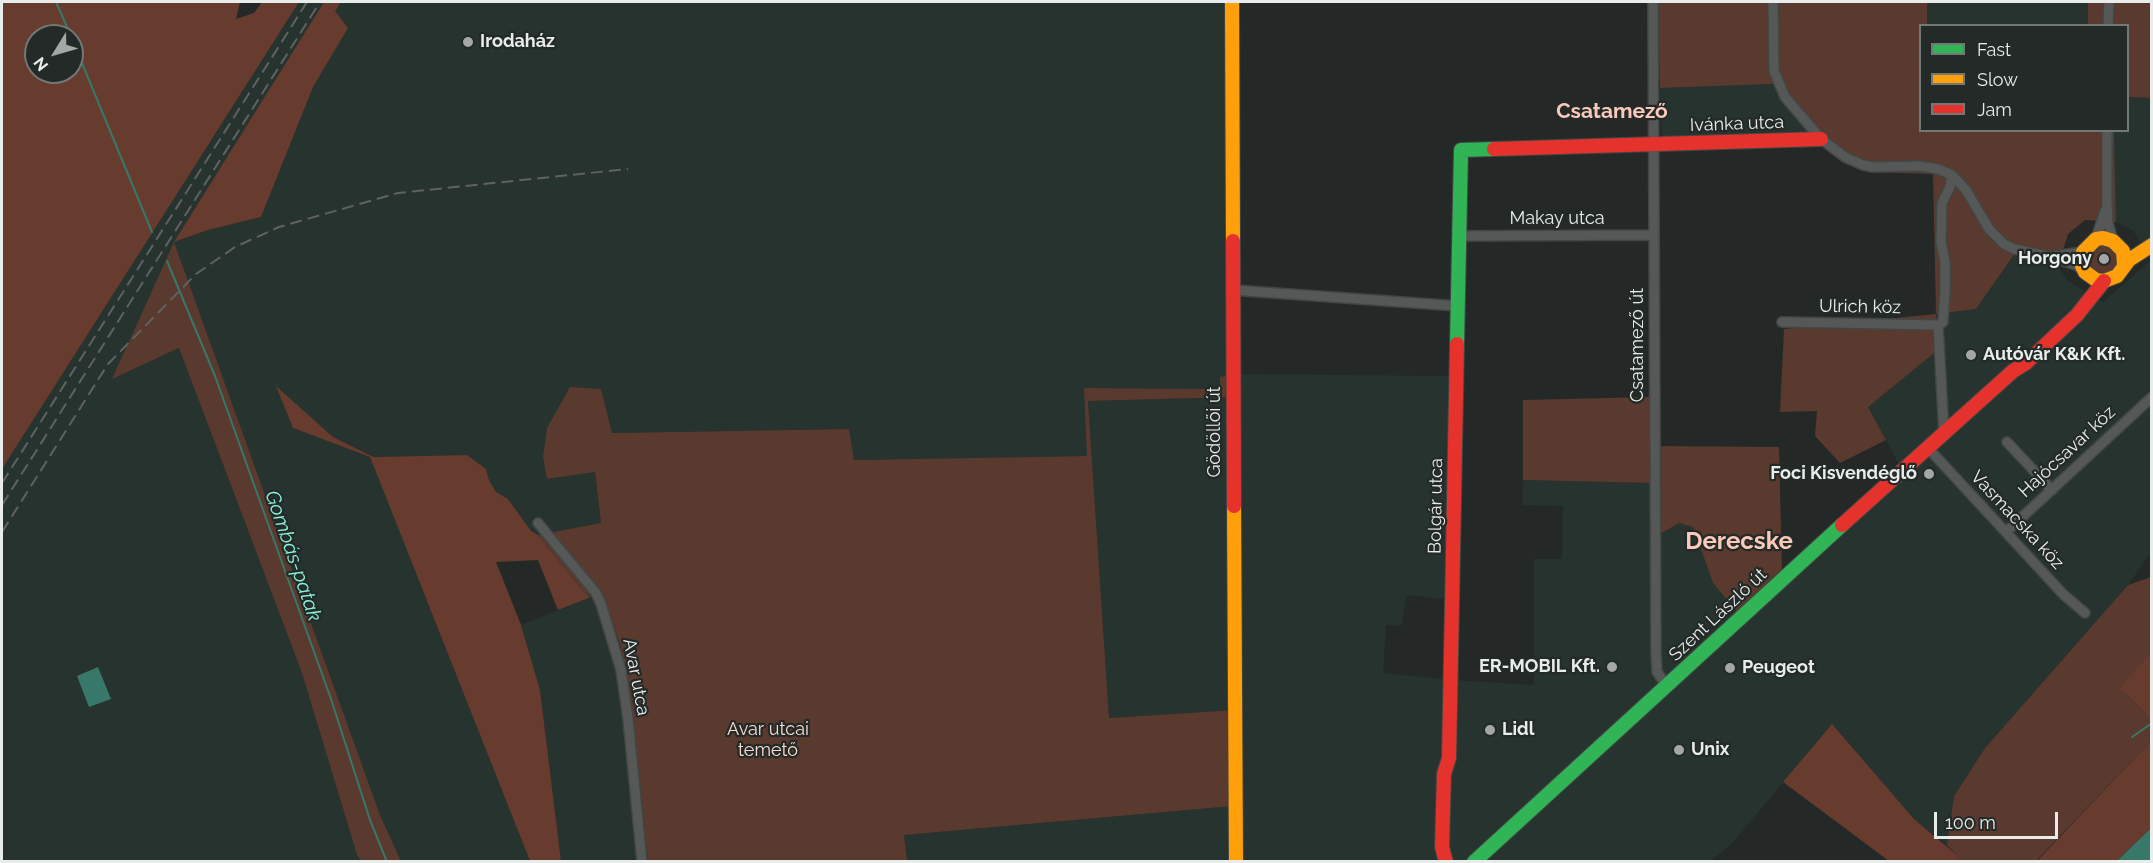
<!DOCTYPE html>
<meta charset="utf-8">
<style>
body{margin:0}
#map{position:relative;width:2153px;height:863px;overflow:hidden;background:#242927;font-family:Raleway,sans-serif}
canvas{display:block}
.frame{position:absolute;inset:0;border:3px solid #e8eceb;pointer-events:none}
.legend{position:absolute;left:1919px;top:24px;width:210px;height:108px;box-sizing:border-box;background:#232a28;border:2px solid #727876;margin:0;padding:8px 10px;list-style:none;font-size:18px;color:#e8eceb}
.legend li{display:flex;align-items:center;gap:12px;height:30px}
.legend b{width:30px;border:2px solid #727876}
.north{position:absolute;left:24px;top:24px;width:60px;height:60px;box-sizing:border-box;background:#232a28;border:2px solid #727876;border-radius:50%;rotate:233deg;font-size:16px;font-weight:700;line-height:24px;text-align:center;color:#e8eceb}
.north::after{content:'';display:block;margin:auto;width:21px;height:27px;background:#a3a8a6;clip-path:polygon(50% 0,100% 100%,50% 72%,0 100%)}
.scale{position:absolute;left:1934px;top:812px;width:124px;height:27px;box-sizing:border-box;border:3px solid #e8eceb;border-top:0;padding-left:8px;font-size:18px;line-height:21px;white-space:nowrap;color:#e8eceb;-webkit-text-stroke:4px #232a28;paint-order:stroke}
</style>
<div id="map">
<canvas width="2153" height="863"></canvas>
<div class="frame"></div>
<ul class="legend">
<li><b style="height:8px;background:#30b455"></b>Fast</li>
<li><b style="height:8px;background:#ff9f0a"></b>Slow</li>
<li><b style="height:8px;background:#e5322d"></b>Jam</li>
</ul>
<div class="north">N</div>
<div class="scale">100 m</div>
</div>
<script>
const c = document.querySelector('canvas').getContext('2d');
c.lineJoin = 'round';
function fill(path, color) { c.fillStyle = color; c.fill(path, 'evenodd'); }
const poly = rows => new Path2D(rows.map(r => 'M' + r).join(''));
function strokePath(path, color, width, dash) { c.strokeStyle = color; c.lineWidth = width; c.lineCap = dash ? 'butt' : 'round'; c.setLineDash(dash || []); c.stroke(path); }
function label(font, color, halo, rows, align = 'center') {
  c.font = font + ' Raleway,sans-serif'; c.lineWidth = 4.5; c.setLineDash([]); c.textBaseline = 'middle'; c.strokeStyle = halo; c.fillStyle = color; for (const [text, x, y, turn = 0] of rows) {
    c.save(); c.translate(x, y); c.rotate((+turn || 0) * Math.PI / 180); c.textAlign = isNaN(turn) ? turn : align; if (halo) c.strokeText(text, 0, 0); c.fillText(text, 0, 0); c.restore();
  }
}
fill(poly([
 [299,2,324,2,175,242,208,230,261,217,313,87,348,28,334,11,341,2,1230,2,1234,374,1452,376,1451,427,1444,599,1407,595,1401,626,1386,625,1383,673,1450,680,1534,685,1534,559,1562,559,1563,506,1523,505,1523,480,1652,483,1653,539,1679,523,1693,527,1713,583,1778,589,1906,477,1868,407,1938,350,1936,314,1976,309,2015,255,2058,266,2068,281,2103,302,2151,260,2133,230,2116,222,2114,131,2128,130,2128,97,2151,98,2151,552,2128,585,1985,748,1954,796,1947,845,1914,819,1832,724,1733,842,1711,861,907,861,903,835,1233,806,1235,710,1109,718,1088,401,1234,397,1220,389,1085,388,1088,456,854,460,848,429,612,433,601,389,547,479,595,472,601,523,538,535,531,531,508,499,496,492,489,480,486,469,467,455,375,457,333,437,277,387,293,428,370,457,530,861,401,861,380,815,174,243,113,378,179,348,302,673,357,855,361,861,2,861,2,469],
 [1927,2,2088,2,2088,25,1927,26],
 [1773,84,1788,107,1810,135,1662,139,1660,88],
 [591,597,606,603,621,647,627,681,648,861,561,861,540,690,521,625]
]), '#26332f');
fill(poly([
 [1658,2,1927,2,1927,25,1920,26,1920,130,2114,131,2116,222,2085,220,2068,234,2058,266,2014,255,1976,309,1936,314,1938,350,1868,407,1886,440,1840,463,1815,436,1817,411,1780,412,1784,329,1936,314,1933,174,1870,172,1844,163,1810,135,1788,107,1773,84,1660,88],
 [2088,2,2151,2,2151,98,2128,97,2128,26,2088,26],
 [174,242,380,815,401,861,361,861,357,855,302,673,179,348,112,379],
 '2089 259a14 14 0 1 1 28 0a14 14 0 1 1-28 0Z',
 [1234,374,1235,397,1088,401,1109,718,1235,710,1233,806,904,835,907,861,648,861,627,681,621,647,606,604,584,592,538,535,601,523,595,472,547,479,543,457,547,428,570,387,601,389,612,433,849,429,854,460,1087,456,1084,388,1220,389,1220,377],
 [1650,397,1653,446,1779,447,1782,570,1740,615,1713,583,1693,527,1679,523,1652,539,1652,483,1523,480,1523,400],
 [2151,577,2151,669,2126,694,2144,712,2151,724,2151,741,2036,861,1953,861,1957,855,1947,845,1954,796,1985,748,2128,585]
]), '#5a392f');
fill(poly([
 [2,2,240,2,236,19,254,13,262,2,299,2,2,469],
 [36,36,72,36,72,72,36,72],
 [324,2,341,2,335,11,348,28,313,87,261,217,208,230,174,242],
 [276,386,333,437,374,457,467,455,486,469,489,480,496,492,508,499,531,531,538,535,584,592,591,597,558,610,538,560,496,562,521,625,540,690,561,861,530,861,370,457,293,428],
 [2151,653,2151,724,2144,712,2120,688],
 [1832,724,1914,819,1958,856,1953,861,1889,861,1783,782],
 [2151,741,2151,828,2117,861,2036,862]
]), '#673c2e');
fill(poly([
 [98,667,111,699,89,707,77,676],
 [2151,828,2151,861,2117,861]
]), '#37786a');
strokePath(poly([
 [56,2,71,36],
 [72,39,152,232],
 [167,261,215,376,331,699,370,820,387,862],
 [2132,737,2152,723]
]), '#37786a', 2);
const street = poly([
 [1653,2,1656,653,1657,672,1667,686],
 [1773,2,1774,71,1785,97,1821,139,1845,157,1863,165,1872,167,1919,166,1938,169,1952,175,1966,190,1989,229,2004,244,2014,249,2052,257,2076,265,2084,271],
 [2108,26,2109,2],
 [2107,130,2107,203,2108,223,2113,241],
 [1459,236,1654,235],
 [2096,239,2105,211],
 [2055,256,2083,252],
 [1232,290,1458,306],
 [1782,322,1938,325],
 [1938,325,1943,322,1945,292,1945,261,1941,242,1942,203,1950,187,1952,175],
 [1938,325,1944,433],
 [2007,442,2052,490],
 [1928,448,2063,594,2085,613],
 [538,523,596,593,601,604,621,670,628,719,642,862],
 [2006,532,2152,397]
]);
const fast = poly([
 [1457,344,1461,150,1494,149],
 [1474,862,1842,525]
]);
const slow = poly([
 [1232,2,1233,241],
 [2124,265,2123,251,2113,241,2103,238,2096,239,2083,252,2082,266,2085,272,2096,280,2104,281,2117,276,2129,260,2152,245],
 [1234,506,1236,862]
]);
const jam = poly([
 [1494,149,1821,139],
 [1233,241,1234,506],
 [1842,525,2013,371,2026,363,2077,315,2104,281],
 [1446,862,1442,847,1444,774,1449,758,1457,344]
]);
strokePath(street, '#424644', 12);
strokePath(fast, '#424644', 16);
strokePath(slow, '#424644', 16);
strokePath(jam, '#424644', 16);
strokePath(street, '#555857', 9);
strokePath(fast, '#30b455', 14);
strokePath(slow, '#ff9f0a', 14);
strokePath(jam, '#e5322d', 14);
strokePath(poly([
 [2,483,307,2],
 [2,505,320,2],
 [2,532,108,364,196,274,235,247,279,227,398,193,628,169]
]), '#606261', 2, [12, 6]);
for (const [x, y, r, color] of [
 [468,42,6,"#a3a8a6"],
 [2104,259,6,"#a3a8a6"],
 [1971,355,6,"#a3a8a6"],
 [1929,474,6,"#a3a8a6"],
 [1612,667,6,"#a3a8a6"],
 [1730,668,6,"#a3a8a6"],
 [1490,730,6,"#a3a8a6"],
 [1679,750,6,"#a3a8a6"]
]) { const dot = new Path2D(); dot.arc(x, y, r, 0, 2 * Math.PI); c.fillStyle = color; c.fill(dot); strokePath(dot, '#232a28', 2); }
label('bold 18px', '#e8eceb', '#232a28', [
 ["Irodaház",480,42],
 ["Horgony",2092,259,"right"],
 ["Autóvár K&K Kft.",1983,355],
 ["Foci Kisvendéglő",1917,474,"right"],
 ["ER-MOBIL Kft.",1600,667,"right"],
 ["Peugeot",1742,668],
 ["Lidl",1502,730],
 ["Unix",1691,750]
], 'left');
label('18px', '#e8eceb', '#232a28', [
 ["Ivánka utca",1737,124,-2],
 ["Makay utca",1557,219],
 ["Ulrich köz",1860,307,1],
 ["Csatamező út",1638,345,-90],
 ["Gödöllői út",1215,432,-90],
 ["Hajócsavar köz",2067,452,-43],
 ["Bolgár utca",1436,506,-89],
 ["Vasmacska köz",2017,520,47],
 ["Szent László út",1718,615,-43],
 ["Avar utca",636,677,79]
]);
label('18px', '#fcd9ce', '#232a28', [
 ["Avar utcai",768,730],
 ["temető",768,751]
]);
label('italic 20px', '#89f4db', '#232a28', [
 ["Gombás-patak",293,556,71]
]);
label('bold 21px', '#fac9ba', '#232a28', [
 ["Csatamező",1612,112]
]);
label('bold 24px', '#fac9ba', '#232a28', [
 ["Derecske",1739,542]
]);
</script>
